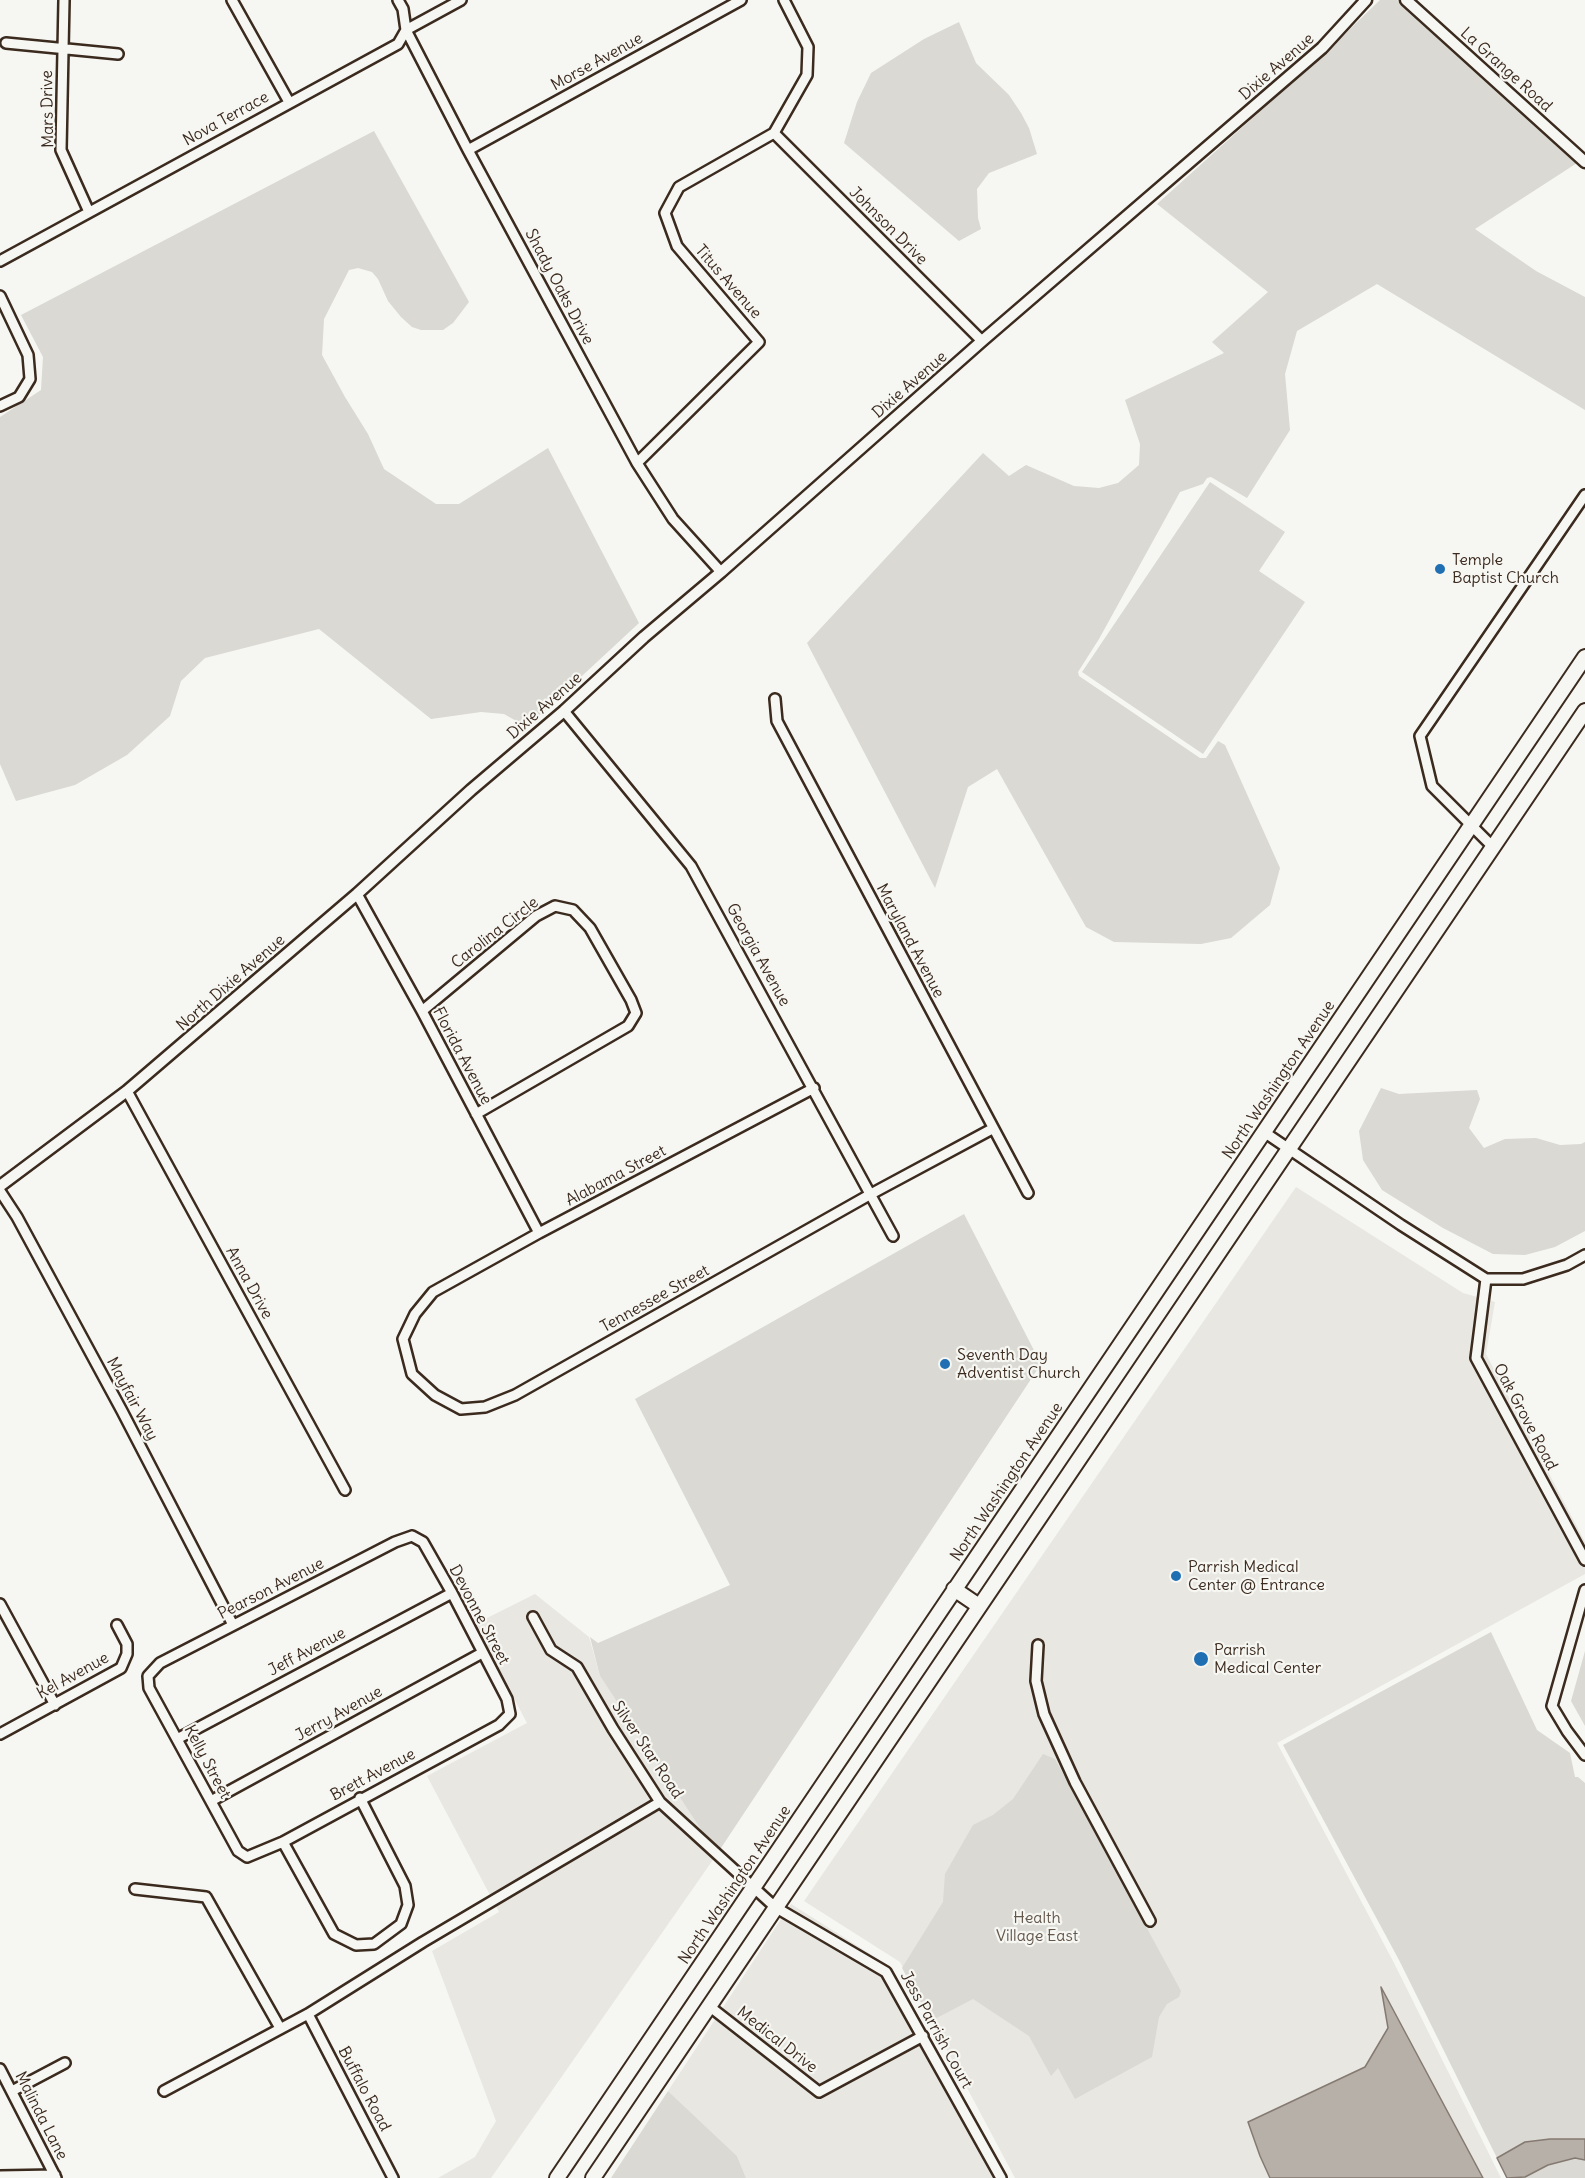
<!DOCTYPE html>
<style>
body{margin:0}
canvas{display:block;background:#f6f6f2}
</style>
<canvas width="1585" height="2178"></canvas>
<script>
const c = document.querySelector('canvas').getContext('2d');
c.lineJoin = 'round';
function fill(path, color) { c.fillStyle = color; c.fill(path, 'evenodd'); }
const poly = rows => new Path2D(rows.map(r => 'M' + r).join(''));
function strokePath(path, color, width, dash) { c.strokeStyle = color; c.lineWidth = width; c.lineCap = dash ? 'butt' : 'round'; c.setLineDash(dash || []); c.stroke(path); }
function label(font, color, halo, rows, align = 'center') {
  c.font = font + ' Delius,sans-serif'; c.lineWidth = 4.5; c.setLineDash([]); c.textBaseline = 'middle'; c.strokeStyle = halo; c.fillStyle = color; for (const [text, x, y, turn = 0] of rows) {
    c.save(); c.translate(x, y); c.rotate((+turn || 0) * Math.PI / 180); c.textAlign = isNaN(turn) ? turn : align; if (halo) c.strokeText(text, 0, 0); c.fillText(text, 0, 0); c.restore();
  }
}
fill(poly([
 [1296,1187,1463,1293,1495,1302,1486,1354,1585,1542,1585,1574,1277,1743,1394,1963,1501,2178,1015,2178,900,1962,804,1901],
 [535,1594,589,1637,600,1676,717,1854,491,2178,438,2178,475,2157,496,2121,432,1951,499,1912,427,1776,527,1723,475,1624],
 [791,1904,891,1967,1007,2178,746,2178,737,2156,668,2091]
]), '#e8e7e2');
fill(poly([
 [1380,0,1397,0,1577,163,1475,229,1536,271,1585,297,1585,410,1377,284,1297,331,1285,374,1290,430,1247,498,1211,477,1207,478,1203,484,1180,492,1099,639,1078,672,1079,676,1200,758,1206,758,1218,741,1225,745,1280,868,1270,905,1231,938,1201,944,1114,942,1086,927,997,769,968,787,935,888,807,643,983,453,1009,476,1026,465,1074,486,1099,488,1118,483,1139,465,1140,444,1125,400,1224,353,1212,342,1268,292,1157,204,1326,52],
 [959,22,976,63,1009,95,1021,113,1029,128,1037,154,989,173,977,189,978,218,981,229,959,241,844,143,857,102,871,73,924,39],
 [374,131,469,302,453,323,443,330,421,330,412,327,401,317,388,301,378,279,372,272,358,268,349,270,324,319,322,355,345,397,368,434,384,469,436,504,459,504,548,448,639,623,527,727,504,714,481,712,431,719,319,629,205,658,181,681,170,716,127,755,75,785,16,801,0,764,0,417,41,390,43,357,21,315],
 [1210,482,1285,532,1259,571,1305,602,1203,754,1082,672],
 [1381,1088,1399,1094,1477,1090,1480,1099,1469,1128,1484,1148,1505,1139,1536,1138,1560,1145,1581,1144,1585,1142,1585,1231,1555,1247,1525,1255,1493,1254,1443,1228,1382,1190,1363,1160,1359,1131],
 [964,1214,1041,1364,717,1854,600,1676,590,1637,598,1643,730,1585,635,1399],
 [1491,1632,1537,1730,1570,1753,1575,1777,1578,1777,1585,1783,1585,2139,1525,2142,1497,2158,1399,1960,1283,1745],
 [1585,1651,1585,1726,1571,1701],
 [1043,1754,1055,1759,1181,1991,1179,1997,1167,2004,1159,2017,1152,2057,1075,2099,1058,2068,1051,2076,1029,2036,973,1999,931,2021,902,1968,943,1902,945,1874,973,1825,993,1815,1013,1799],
 [668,2091,737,2156,746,2178,611,2178],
 [1575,2158,1585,2160,1585,2178,1521,2178,1548,2165]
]), '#dad9d3');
const water = poly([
 [1381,1987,1483,2178,1270,2178,1260,2156,1248,2122,1365,2067,1388,2028,1381,1987],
 [1550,2139,1585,2139,1585,2160,1575,2158,1548,2165,1525,2177,1507,2178,1497,2158,1525,2142,1550,2139]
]);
fill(water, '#b6b0a9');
strokePath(water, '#857a71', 1.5);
const minor = poly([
 [64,0,61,150,89,212],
 [232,0,289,102],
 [398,0,403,9,406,30,468,150,637,463,673,519,721,572],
 [6,43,118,54],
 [774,133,982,341],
 [468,150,741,0],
 [0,261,398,44,406,30,461,0],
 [0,296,28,355,30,379,19,397,0,406],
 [637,463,759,342,677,246,665,213,679,187,774,133,807,75,808,47,784,0],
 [775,699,777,721,1028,1193],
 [564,711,691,866,893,1236],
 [1493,847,1432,786,1420,736,1585,495],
 [357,894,422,1011,539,1233],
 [422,1011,536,916,555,906,573,910,590,928,631,1000,636,1013,628,1026,476,1114],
 [814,1088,539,1233,433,1292,415,1314,403,1339,412,1374,435,1395,461,1409,485,1407,515,1395,871,1194,992,1129],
 [127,1091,345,1490],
 [1264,1132,1401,1225,1486,1279,1523,1279,1567,1265,1585,1255],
 [0,1191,17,1217,122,1411,233,1625],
 [1486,1279,1476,1358,1585,1560],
 [412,1536,423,1542,452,1593,507,1699,510,1714,499,1725,283,1842,247,1857,238,1851,149,1688,148,1676,160,1663,395,1542,412,1536],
 [1585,1590,1552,1706,1567,1731,1585,1755],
 [0,1604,55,1705],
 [533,1617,551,1650,577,1667,613,1729,660,1802,775,1907,886,1972,1001,2178],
 [1038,1645,1036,1681,1044,1714,1075,1782,1150,1921],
 [0,1734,121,1668,127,1654,127,1644,117,1625],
 [177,1739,452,1593],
 [211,1801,482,1653],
 [283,1842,334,1934,356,1945,374,1944,401,1924,408,1905,405,1886,360,1798],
 [135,1889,206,1897,280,2028],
 [709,2006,819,2092,923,2036],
 [308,2014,393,2178],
 [0,2069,56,2178],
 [12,2091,65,2063],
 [164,2091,308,2014,423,1942,660,1802],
 [0,2176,55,2175]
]);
const tertiary = poly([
 [1406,0,1585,162],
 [0,1186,127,1091,357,894,471,790,564,711,644,637,721,572,982,341,1322,48,1366,0]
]);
const primary = poly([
 [954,1589,979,1606],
 [557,2178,1585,657],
 [593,2178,1585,711]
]);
strokePath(minor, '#3b2a1e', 14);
strokePath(tertiary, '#3b2a1e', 15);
strokePath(primary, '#3b2a1e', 18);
strokePath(minor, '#f6f6f2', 9);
strokePath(tertiary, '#f6f6f2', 10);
strokePath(primary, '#f6f6f2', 14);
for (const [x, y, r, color] of [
 [1440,569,6,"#1f6fb2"],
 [945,1364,6,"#1f6fb2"],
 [1176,1576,6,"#1f6fb2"],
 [1201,1659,8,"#1f6fb2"]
]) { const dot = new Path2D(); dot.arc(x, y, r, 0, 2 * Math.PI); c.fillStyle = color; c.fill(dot); strokePath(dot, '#f6f6f2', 2); }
label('16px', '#3b2a1e', '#f6f6f2', [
 ["Morse Avenue",597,62,-29],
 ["Dixie Avenue",1277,67,-41],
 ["La Grange Road",1506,70,42],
 ["Mars Drive",48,109,-91],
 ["Nova Terrace",226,119,-29],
 ["Johnson Drive",888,226,45],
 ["Titus Avenue",728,282,49],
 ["Shady Oaks Drive",559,287,62],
 ["Dixie Avenue",910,385,-41],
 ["Dixie Avenue",545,706,-41],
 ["Carolina Circle",495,933,-38],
 ["Maryland Avenue",910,941,62],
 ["Georgia Avenue",758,955,61],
 ["North Dixie Avenue",231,983,-41],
 ["Florida Avenue",462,1056,62],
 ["North Washington Avenue",1279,1080,-56],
 ["Alabama Street",616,1176,-28],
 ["Anna Drive",249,1283,61],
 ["Tennessee Street",655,1299,-29],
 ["Mayfair Way",132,1399,62],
 ["Oak Grove Road",1525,1417,62],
 ["North Washington Avenue",1007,1482,-56],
 ["Pearson Avenue",271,1589,-27],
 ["Devonne Street",479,1615,62],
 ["Jeff Avenue",307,1652,-28],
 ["Kel Avenue",73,1676,-29],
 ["Jerry Avenue",339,1714,-29],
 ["Silver Star Road",647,1750,56],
 ["Kelly Street",207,1762,62],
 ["Brett Avenue",373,1775,-28],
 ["North Washington Avenue",735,1885,-56],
 ["Jess Parrish Court",936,2030,61],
 ["Medical Drive",777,2040,38],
 ["Buffalo Road",364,2089,62],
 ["Malinda Lane",41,2116,63]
]);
label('16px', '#3b2a1e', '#f6f6f2', [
 ["Temple",1452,560],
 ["Baptist Church",1452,578],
 ["Seventh Day",957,1355],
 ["Adventist Church",957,1373],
 ["Parrish Medical",1188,1567],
 ["Center @ Entrance",1188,1585],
 ["Parrish",1214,1650],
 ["Medical Center",1214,1668]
], 'left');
label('16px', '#63564b', '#f6f6f2', [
 ["Health",1037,1918],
 ["Village East",1037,1936]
]);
</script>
